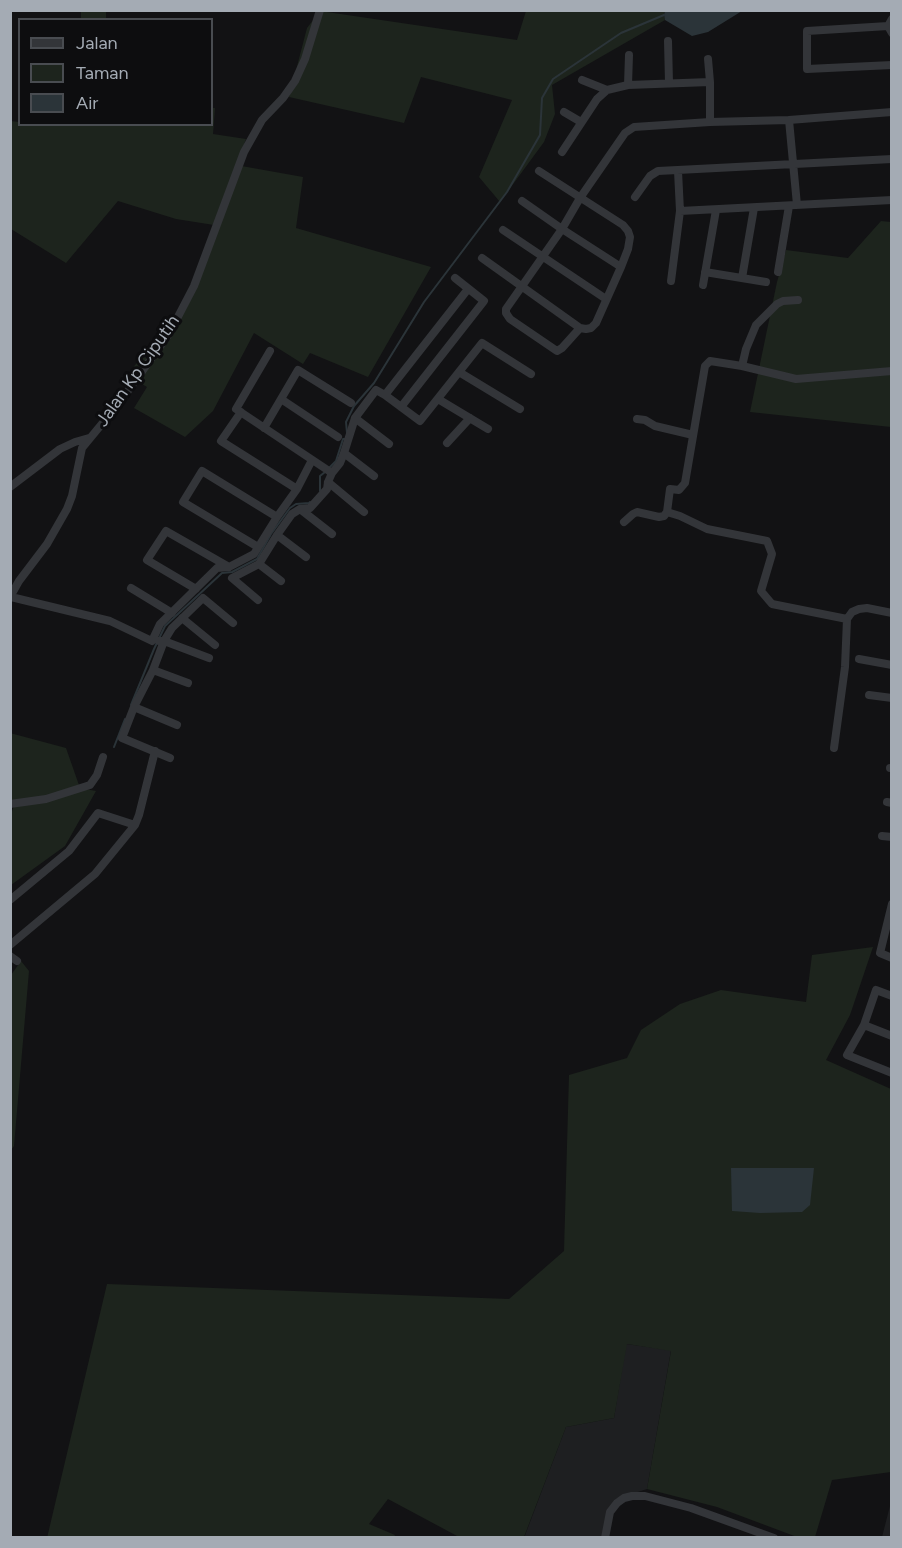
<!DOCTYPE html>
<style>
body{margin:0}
#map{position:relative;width:902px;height:1548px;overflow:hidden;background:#121214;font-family:Figtree,sans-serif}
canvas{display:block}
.frame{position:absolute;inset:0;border:12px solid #a4abb4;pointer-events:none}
.legend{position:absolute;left:18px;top:18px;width:195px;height:108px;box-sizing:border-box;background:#0d0d0f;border:2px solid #494c51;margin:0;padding:8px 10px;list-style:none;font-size:18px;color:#a4abb4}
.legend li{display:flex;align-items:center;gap:12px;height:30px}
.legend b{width:30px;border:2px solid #494c51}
</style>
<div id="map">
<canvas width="902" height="1548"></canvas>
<div class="frame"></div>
<ul class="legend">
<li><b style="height:8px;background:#333539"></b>Jalan</li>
<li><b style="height:16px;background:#1d241d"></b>Taman</li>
<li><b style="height:16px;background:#2b3439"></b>Air</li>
</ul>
</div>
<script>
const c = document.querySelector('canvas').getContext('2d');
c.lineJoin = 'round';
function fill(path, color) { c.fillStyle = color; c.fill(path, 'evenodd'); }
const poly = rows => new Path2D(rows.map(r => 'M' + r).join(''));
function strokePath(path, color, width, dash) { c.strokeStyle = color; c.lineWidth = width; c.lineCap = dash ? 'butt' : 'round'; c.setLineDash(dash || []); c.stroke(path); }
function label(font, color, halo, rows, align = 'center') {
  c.font = font + ' Figtree,sans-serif'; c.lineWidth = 6; c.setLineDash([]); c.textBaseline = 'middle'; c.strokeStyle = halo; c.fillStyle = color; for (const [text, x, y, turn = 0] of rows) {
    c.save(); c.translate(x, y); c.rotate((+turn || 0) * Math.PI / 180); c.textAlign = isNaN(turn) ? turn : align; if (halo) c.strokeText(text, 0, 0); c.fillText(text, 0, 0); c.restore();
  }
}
fill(poly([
 [626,1344,671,1350,647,1489,616,1499,606,1537,524,1538,566,1427,614,1418],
 [891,1502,891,1537,882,1537]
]), '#1e1f21');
fill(poly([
 [81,11,106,11,106,19,81,19],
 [320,11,517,40,526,11,665,11,664,15,665,20,552,85,555,114,544,142,500,202,479,177,512,100,421,77,404,123,289,97,307,28],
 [10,108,12,108,11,121,19,122,20,124,212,124,212,108,215,108,213,134,246,139,236,165,303,177,296,228,431,267,368,377,310,353,303,364,254,333,213,411,185,437,134,408,147,387,127,375,186,302,214,225,176,219,118,201,66,263,11,229],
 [881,221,891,222,891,427,750,412,777,282,786,250,848,258],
 [10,733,66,748,80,788,96,791,65,846,11,885,11,814,15,803,11,801],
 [873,947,850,1015,826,1060,891,1089,891,1472,832,1480,815,1537,797,1537,717,1507,647,1489,671,1351,627,1344,614,1418,566,1427,524,1537,459,1537,388,1499,369,1524,395,1535,394,1537,47,1538,107,1284,509,1299,564,1251,569,1075,627,1058,641,1030,680,1004,721,990,806,1002,812,955],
 [21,961,29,971,14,1146,11,1150,11,975]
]), '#1d241d');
fill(poly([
 [665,11,665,10,742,11,708,32,692,36,665,20,664,15],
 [731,1168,814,1168,810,1205,802,1212,760,1213,732,1211]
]), '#2b3439');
strokePath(poly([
 [347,433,346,422,354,406,374,383,424,302,507,192,540,135,542,98,553,79,621,33,664,15],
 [329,468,336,461,343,439,346,439],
 [320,491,320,476,325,472],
 [131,705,154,649,165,626,222,573,232,572,257,559,271,534,290,508,296,504,309,503,310,502],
 [114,747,125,719]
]), '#2b3439', 2);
strokePath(poly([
 [892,19,888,26,892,33],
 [888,26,807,31,807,69,892,65],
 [668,41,669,83],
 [708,59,710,82],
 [582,80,607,90],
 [628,85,629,55],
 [564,112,581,122],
 [789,120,797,205],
 [562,152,597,99,607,90,628,85,710,82,710,122],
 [635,197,650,176,658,171,892,159],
 [522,201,562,229,621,267],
 [680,211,892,200],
 [503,230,606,299],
 [482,258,580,328,586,329,591,328,596,323,621,267,628,249,630,237,628,231,623,225,539,171],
 [705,272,766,282],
 [778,272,789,206],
 [742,278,754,208],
 [671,281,680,211,678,171],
 [703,285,716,210],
 [580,328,562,348,557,351,510,319,506,313,506,309,562,229,580,198,625,133,634,127,710,122,789,120,892,112],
 [270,351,236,409,332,473],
 [742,366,746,349,756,325,777,304,783,301,798,300],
 [459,372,520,409],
 [385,395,468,289],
 [281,399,338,437],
 [438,399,488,429],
 [401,407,484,301,455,278],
 [241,412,221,441,297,489],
 [355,418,389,444],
 [637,419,645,420,655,426,693,435],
 [264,428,298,370,351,403],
 [447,443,470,418],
 [344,453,374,476],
 [328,482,364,512],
 [10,487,60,449,75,442,89,438],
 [300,509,332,534],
 [667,512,670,489,679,490,685,483,705,366,710,361,742,366,796,379,892,371],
 [624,522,633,514,637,512,659,517,664,516,667,512,680,516,707,529,767,541,772,554,761,591,772,604,847,619],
 [277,535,306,557],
 [258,547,183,502,202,471,277,517],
 [259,564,281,581],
 [131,588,172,613],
 [196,589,147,560,166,531,229,567],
 [10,597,19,581,47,544,67,509,72,496,82,448,120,402,169,334,194,286,244,152,262,120,283,98,295,81,305,59,320,10],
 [11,597,110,621,152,641,160,624,217,568,229,567,254,554,277,517,297,489,312,460],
 [258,600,232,578,259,564,277,535,292,514,300,509,310,508,327,489,328,482,332,473,340,463,344,453,355,418,376,390,385,395,420,421,482,343,531,374],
 [182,618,215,645],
 [159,641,164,641,209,658],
 [859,659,892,665],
 [153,670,188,683],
 [869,695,892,698],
 [134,707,177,725],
 [834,748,845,667,847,619,852,612,859,609,867,608,892,613],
 [170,758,122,738,134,707,153,670,164,641,172,628,203,598,233,623],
 [890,768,892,768],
 [887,802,892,803],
 [10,804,46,799,90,785,97,775,103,757],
 [882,836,892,837],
 [10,900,69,851,98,813,135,825],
 [892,904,880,953,892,958],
 [10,945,95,874,135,825,139,815,155,751],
 [10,956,17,961],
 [892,996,876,990,864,1025,847,1055,892,1073],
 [864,1025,892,1036],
 [605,1538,610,1512,617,1503,624,1498,632,1496,645,1496,691,1508,774,1538]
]), '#333539', 8);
label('18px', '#a4abb4', '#0d0d0f', [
 ["Jalan Kp Ciputih",138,371,-55]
]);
</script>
